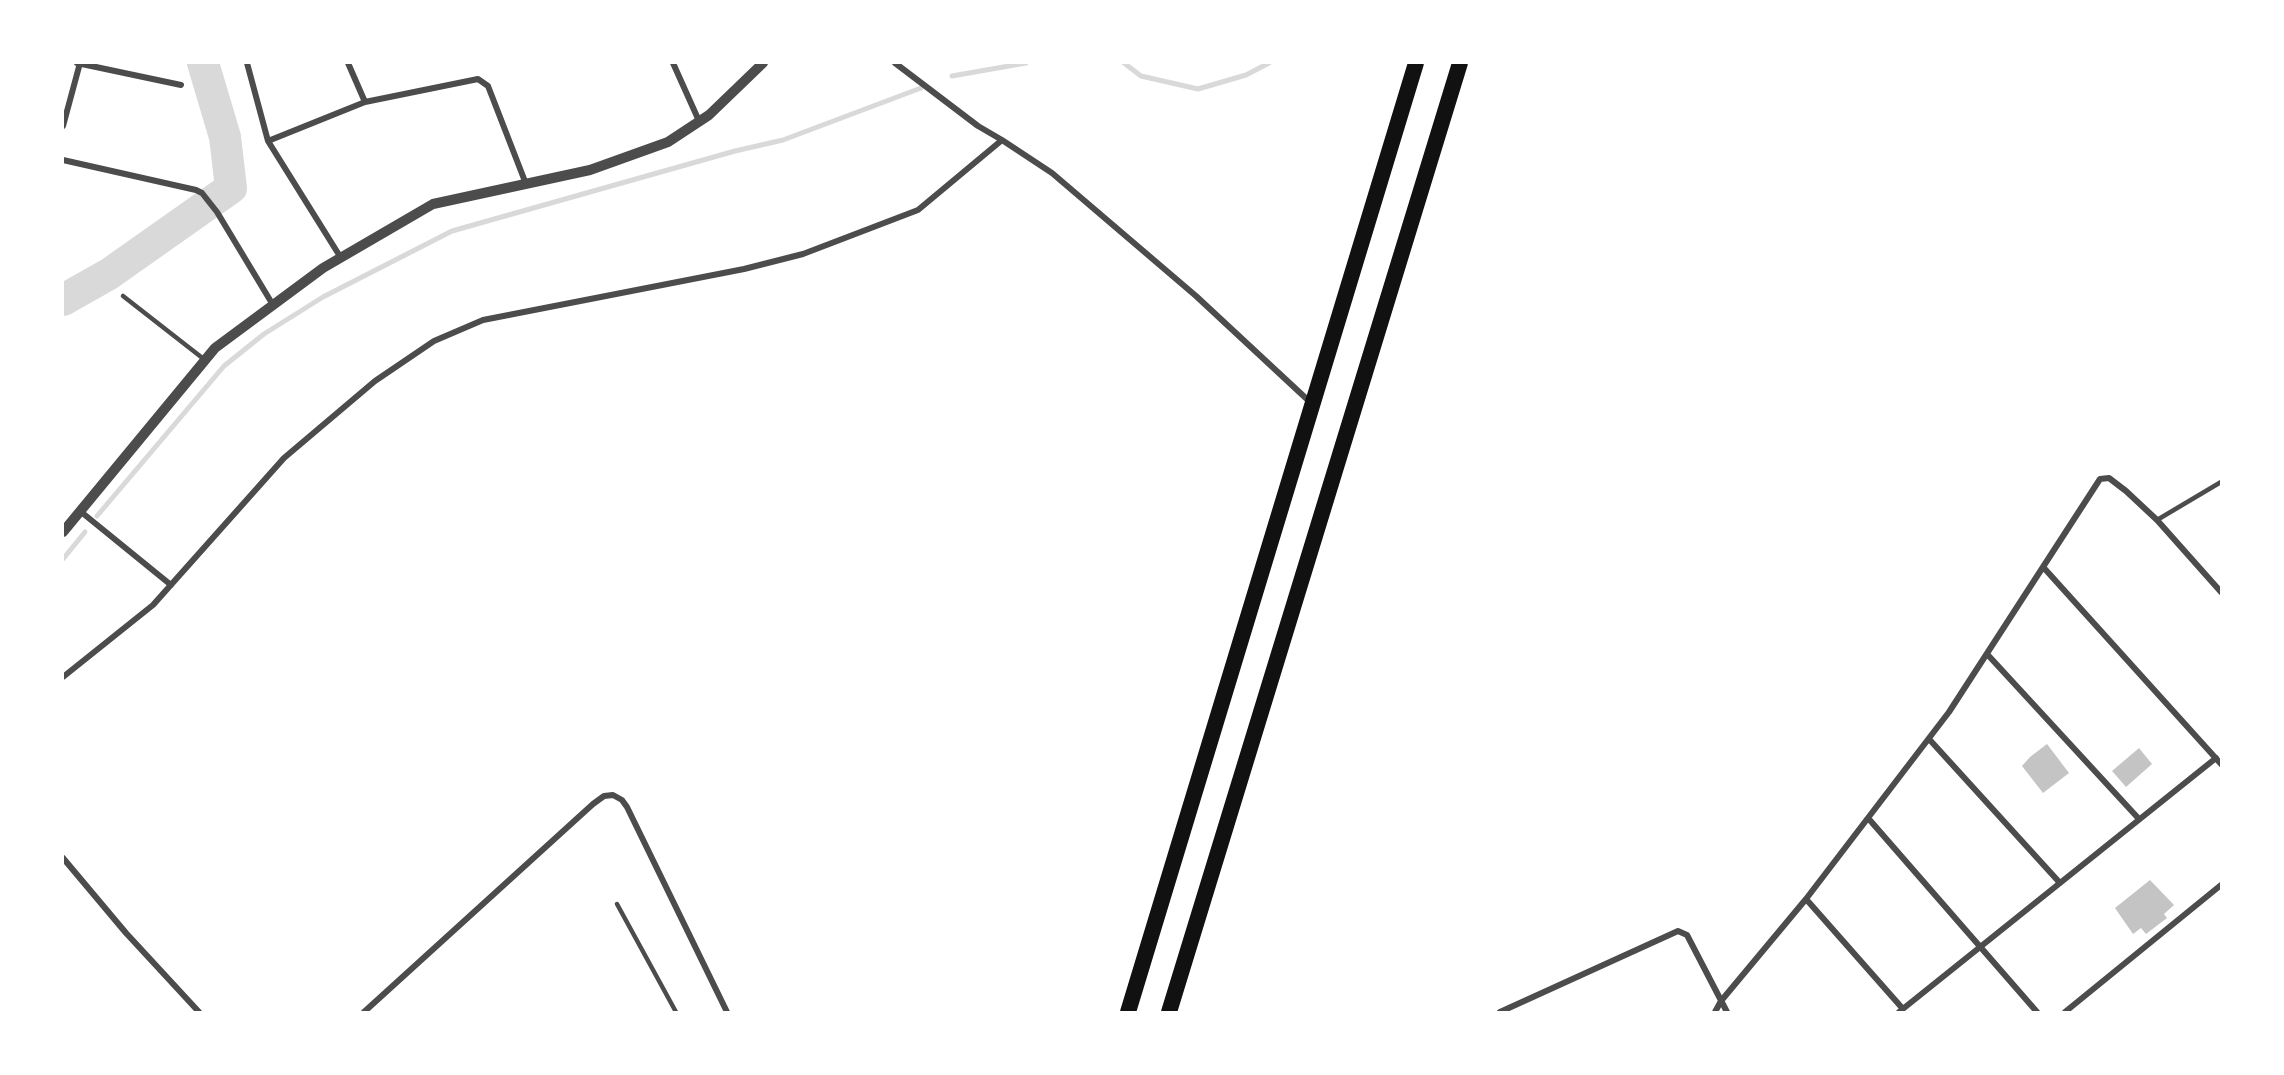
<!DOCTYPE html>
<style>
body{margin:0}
#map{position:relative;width:2284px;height:1075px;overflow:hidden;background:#fff;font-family:"IBM Plex Sans",sans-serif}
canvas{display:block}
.frame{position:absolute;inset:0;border:64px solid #fff;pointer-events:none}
</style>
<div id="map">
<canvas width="2284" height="1075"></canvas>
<div class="frame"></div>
</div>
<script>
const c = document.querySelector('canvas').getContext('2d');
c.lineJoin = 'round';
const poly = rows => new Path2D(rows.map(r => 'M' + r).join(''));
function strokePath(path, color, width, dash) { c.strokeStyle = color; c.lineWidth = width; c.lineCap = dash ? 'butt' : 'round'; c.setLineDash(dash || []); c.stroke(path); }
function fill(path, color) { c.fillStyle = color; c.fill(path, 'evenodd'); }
strokePath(poly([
 [1124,63,1141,76,1198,89,1246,75,1269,63],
 [952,76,1026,63],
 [97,516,224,366,264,334,323,297,452,231,735,151,783,140,921,88],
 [63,559,85,532]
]), '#d9d9d9', 5);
strokePath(poly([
 [63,300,109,274,231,188,225,137,203,63]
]), '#d9d9d9', 32);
fill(poly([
 [2047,744,2069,773,2043,793,2022,766,2030,757],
 [2139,748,2152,764,2126,787,2112,771],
 [2150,880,2174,905,2164,914,2167,918,2146,934,2141,928,2133,934,2115,908]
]), '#c4c4c4');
strokePath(poly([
 [123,296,205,360],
 [2157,520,2221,482],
 [617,904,676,1012]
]), '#4c4c4c', 4.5);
strokePath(poly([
 [77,63,181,85],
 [247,63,268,141,341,258],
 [348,63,365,102],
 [673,63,699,121],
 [895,63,978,126,1002,140],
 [63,126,80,63],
 [268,141,365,102,478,79,488,86,526,184],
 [63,160,196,190,202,193,217,212,273,305],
 [80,511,171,585],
 [2044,568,2221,764],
 [1987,654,2139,819],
 [63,677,153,605,284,458,375,381,434,341,483,320,744,269,803,254,918,210,1002,140,1052,173,1196,296,1310,402],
 [1929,739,2060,883],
 [1868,818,2037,1012],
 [63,858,126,933,199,1012],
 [1806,899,1903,1009],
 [364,1012,593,804,604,796,613,795,622,800,627,807,727,1012],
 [1500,1012,1678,931,1687,935,1727,1012],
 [1715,1012,1721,1001,1806,899,1949,712,2100,479,2109,478,2126,491,2157,520,2221,592],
 [1899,1012,2216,758],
 [2065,1012,2221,885]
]), '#4c4c4c', 6);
strokePath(poly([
 [63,532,215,348,323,268,433,204,590,170,668,142,709,115,763,63]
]), '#4c4c4c', 10);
strokePath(poly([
 [1128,1012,1416,63],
 [1169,1012,1460,63]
]), '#111', 16);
</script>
